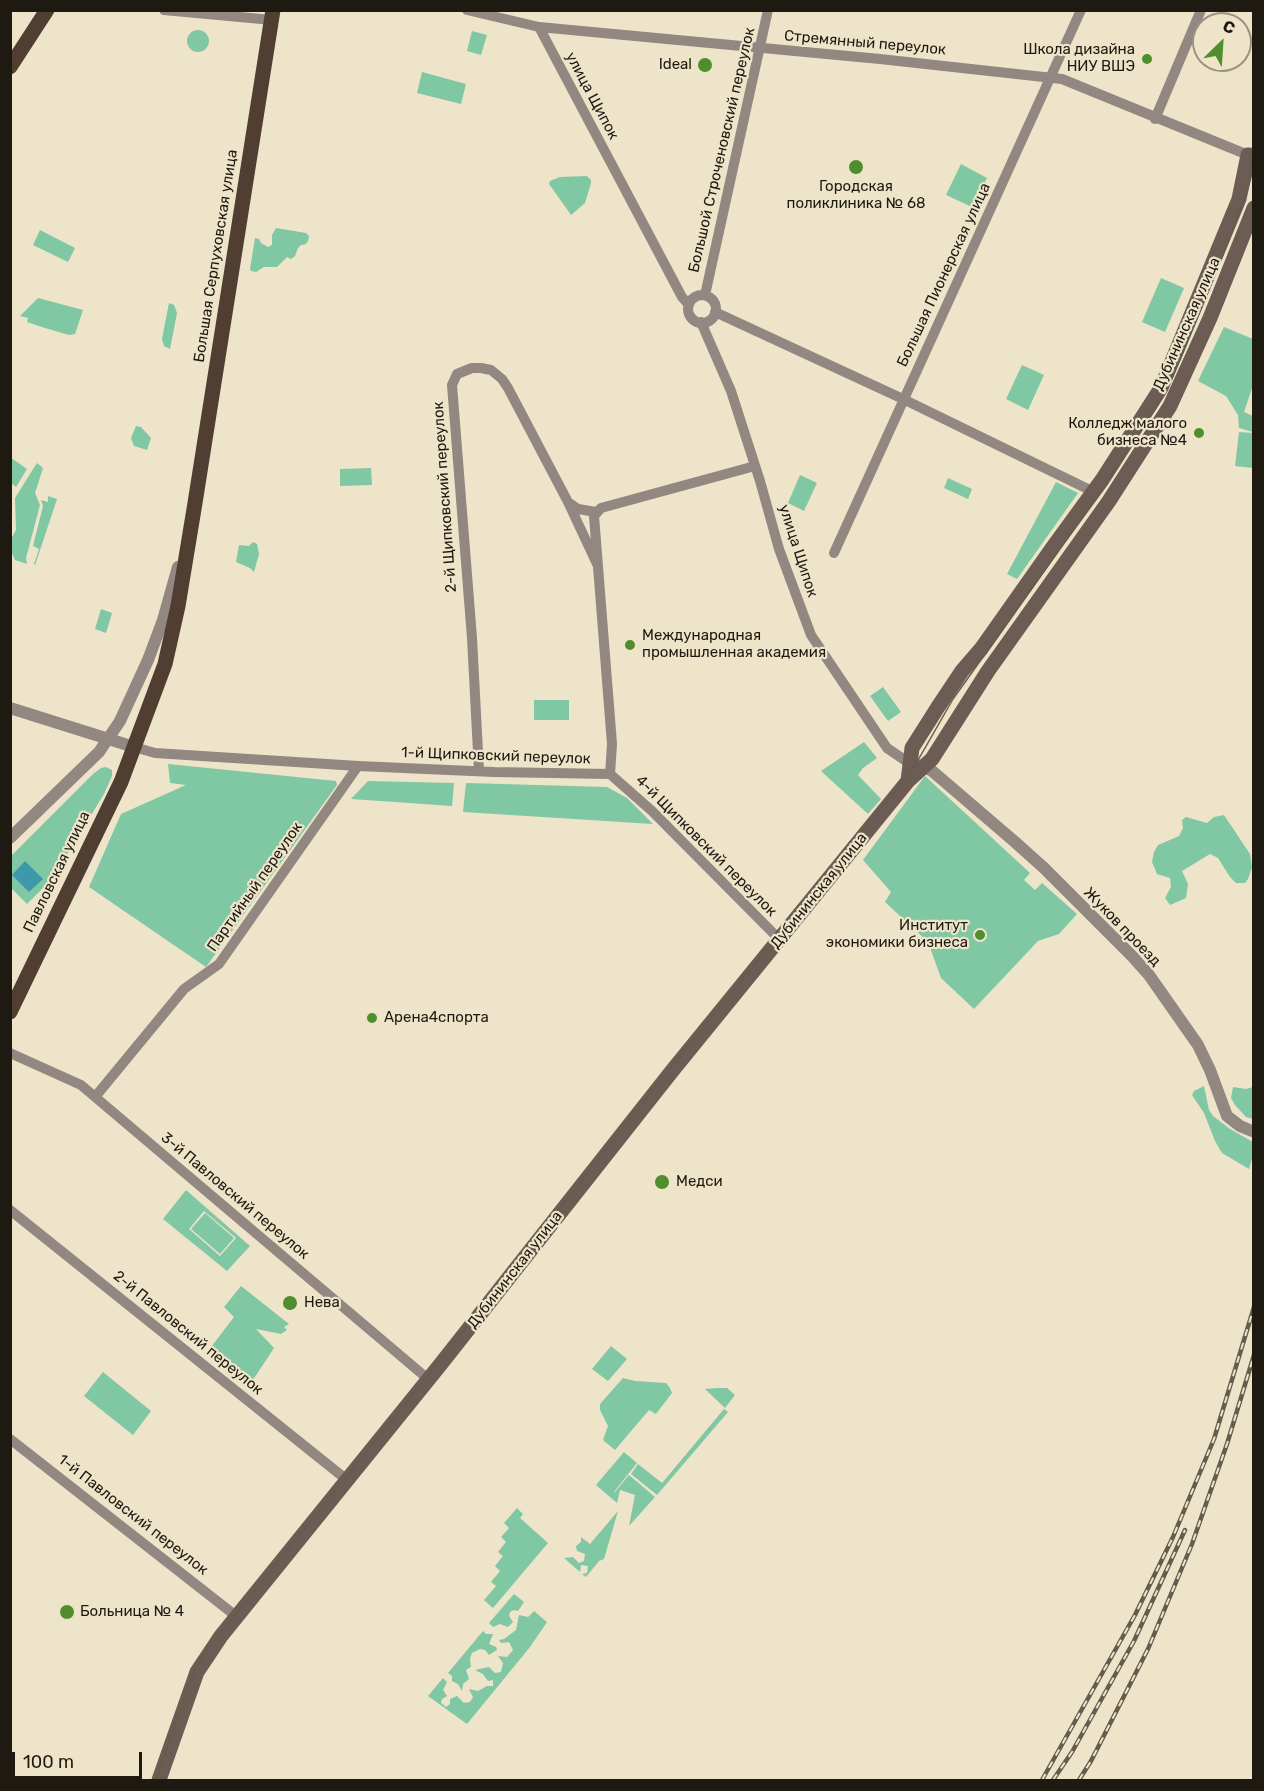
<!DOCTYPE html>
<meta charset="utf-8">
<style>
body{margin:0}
#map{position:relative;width:1264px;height:1791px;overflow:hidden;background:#eee4c9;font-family:Rubik,sans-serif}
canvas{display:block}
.frame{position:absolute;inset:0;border:12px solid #1e1a11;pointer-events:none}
.north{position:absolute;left:1192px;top:12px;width:60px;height:60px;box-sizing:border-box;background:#eee4c9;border:2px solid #9b937f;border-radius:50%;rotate:25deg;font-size:16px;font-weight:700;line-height:24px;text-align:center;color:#1e1a11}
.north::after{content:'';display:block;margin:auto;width:21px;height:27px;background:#508d2c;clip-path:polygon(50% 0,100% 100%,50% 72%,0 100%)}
.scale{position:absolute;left:12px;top:1752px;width:130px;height:27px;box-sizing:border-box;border:3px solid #1e1a11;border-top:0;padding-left:8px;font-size:18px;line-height:21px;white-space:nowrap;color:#1e1a11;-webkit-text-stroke:4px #eee4c9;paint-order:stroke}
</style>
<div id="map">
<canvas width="1264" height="1791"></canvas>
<div class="frame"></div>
<div class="north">С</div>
<div class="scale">100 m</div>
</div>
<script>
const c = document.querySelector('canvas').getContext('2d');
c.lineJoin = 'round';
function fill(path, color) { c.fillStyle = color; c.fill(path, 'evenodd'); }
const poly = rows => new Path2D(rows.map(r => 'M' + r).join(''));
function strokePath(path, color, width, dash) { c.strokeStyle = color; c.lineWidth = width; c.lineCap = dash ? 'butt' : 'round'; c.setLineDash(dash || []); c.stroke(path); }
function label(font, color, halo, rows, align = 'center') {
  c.font = font + ' Rubik,sans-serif'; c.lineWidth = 4.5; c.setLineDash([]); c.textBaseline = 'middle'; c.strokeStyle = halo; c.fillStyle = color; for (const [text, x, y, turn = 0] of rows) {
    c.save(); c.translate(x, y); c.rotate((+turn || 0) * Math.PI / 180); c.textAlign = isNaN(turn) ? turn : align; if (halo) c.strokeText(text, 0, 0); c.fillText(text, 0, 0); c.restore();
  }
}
fill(poly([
 '187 41a11 11 0 1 1 22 0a11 11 0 1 1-22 0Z',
 [472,31,487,35,481,55,467,51],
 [422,72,466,84,461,104,417,93],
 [961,164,987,178,972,207,946,195],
 [587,176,591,180,591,183,585,203,571,215,549,184,550,181,560,177],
 [276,228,306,233,309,236,308,241,306,244,301,245,298,248,295,256,291,259,287,257,277,267,264,267,256,272,251,271,250,269,255,238,259,239,261,243,268,247,272,245,272,235],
 [40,230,75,248,68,262,33,245],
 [1161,278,1184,288,1165,332,1142,322],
 [38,298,83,310,75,334,69,335,45,328,27,322,28,318,20,316],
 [169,303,174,305,177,313,170,349,164,346,162,339],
 [1224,327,1253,339,1253,385,1244,412,1253,416,1253,432,1239,428,1238,415,1226,396,1198,381],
 [1022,365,1044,375,1028,410,1006,399],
 [136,426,141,427,151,438,147,450,134,446,131,438],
 [1239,432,1253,433,1253,468,1235,466],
 [10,457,27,469,16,487,11,483],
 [37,463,43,468,35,493,40,505,26,558,27,564,15,560,11,551,11,539,16,530,15,498],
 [371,468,372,485,340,486,340,469],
 [800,475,817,483,804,511,788,503],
 [948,478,972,489,968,499,944,488],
 [1056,482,1078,493,1017,579,1007,574],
 [48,496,57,499,35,565,34,564,39,549,33,546,43,506,41,500,48,502],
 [253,542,257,544,259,554,254,572,250,568,236,562,239,545,249,546],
 [101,609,112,613,106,633,95,629],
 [883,687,901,712,888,721,870,696],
 [534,700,569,700,569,720,534,720],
 [864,742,877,758,863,768,858,775,881,799,868,814,821,771],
 [168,764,336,781,337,785,206,967,89,887,121,814,186,785,170,783],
 [106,767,112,770,112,776,104,794,52,879,27,904,11,888,10,857,93,774,101,768],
 [925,776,1030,873,1024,880,1035,890,1042,883,1077,914,1059,934,1038,941,974,1009,941,978,928,942,885,902,891,892,863,860],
 [368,781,454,783,452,806,351,799],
 [466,783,607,787,627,798,653,824,463,812],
 [1224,815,1250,854,1252,867,1248,879,1245,883,1236,883,1230,877,1218,858,1210,854,1182,871,1188,884,1186,898,1170,905,1165,898,1171,887,1170,878,1157,874,1152,862,1154,852,1158,845,1179,836,1183,828,1182,820,1186,817,1207,823,1214,817],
 [1204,1086,1209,1110,1213,1116,1230,1129,1253,1142,1253,1155,1249,1169,1222,1153,1215,1141,1204,1113,1192,1095,1194,1091],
 [1233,1087,1246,1089,1253,1087,1253,1119,1246,1117,1235,1105,1231,1098],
 [186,1190,250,1246,227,1271,163,1219],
 [204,1211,236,1238,220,1256,189,1229],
 [205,1213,234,1238,220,1254,191,1229],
 [241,1286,289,1324,284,1327,287,1330,281,1334,256,1329,274,1348,249,1386,208,1351,234,1317,224,1307],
 [611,1346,627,1359,608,1381,592,1369],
 [103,1372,151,1411,133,1435,84,1396],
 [623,1378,635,1381,666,1383,670,1388,672,1393,656,1414,649,1410,615,1450,603,1440,608,1426,600,1410,600,1404],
 [718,1388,727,1388,735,1395,725,1408,705,1389],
 [724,1409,728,1412,657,1495,631,1474,638,1464,662,1483],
 [624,1452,637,1463,614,1492,615,1492,629,1475,655,1497,629,1526,635,1495,620,1490,617,1503,596,1485],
 [517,1508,523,1514,520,1518,548,1543,493,1608,484,1600,496,1586,491,1582,500,1571,495,1566,503,1556,498,1552,506,1542,501,1537,509,1528,504,1523],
 [618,1511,604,1559,599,1561,586,1577,582,1574,587,1573,588,1566,581,1565,580,1572,564,1558,573,1557,579,1563,584,1561,585,1554,577,1551,576,1546,581,1542,581,1537,590,1544],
 [514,1594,524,1602,518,1611,514,1610,510,1612,509,1616,513,1622,508,1627,500,1624,493,1627,489,1623],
 [534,1611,547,1622,530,1647,467,1724,428,1696,443,1678,447,1682,443,1690,447,1696,442,1699,441,1703,446,1707,450,1704,450,1699,457,1696,464,1703,470,1702,473,1697,469,1689,478,1691,487,1686,493,1686,493,1680,488,1681,483,1674,475,1670,489,1667,495,1673,501,1672,503,1663,498,1656,507,1657,513,1650,509,1642,501,1643,499,1640,504,1639,516,1630,519,1615,528,1617],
 [483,1631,486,1634,493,1634,489,1644,496,1647,497,1650,489,1655,485,1650,480,1649,472,1653,470,1659,471,1667,466,1670,469,1679,463,1684,462,1691,458,1684,452,1681,452,1676,448,1673]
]), '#80c7a3');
fill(poly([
 [25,861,43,879,29,892,12,875]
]), '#3d98ab');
strokePath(poly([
 [164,10,272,20],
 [467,10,539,27,880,59,1062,79,1248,155],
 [539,27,682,297,689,305],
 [1155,119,1201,10],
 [705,295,768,10],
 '688 309a14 14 0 1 1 28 0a14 14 0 1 1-28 0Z',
 [715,312,903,399,1094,492],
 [701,322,731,391,760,481,779,549,811,635,887,748,909,763],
 [568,502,578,509,596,512],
 [834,553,1081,10],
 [134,747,155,753,358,766,494,772,610,774],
 [479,771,472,638,452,385,457,374,472,368,481,368,491,370,502,379,508,388,568,502,597,564],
 [610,774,612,744,594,516,601,508,755,466],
 [610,774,652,811,780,940],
 [10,1053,81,1085,428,1379],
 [95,1097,184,989,219,964,358,766],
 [10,1210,347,1480],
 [10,1439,236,1616]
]), '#938781', 10);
strokePath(poly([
 [10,708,134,747],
 [917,765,931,770,1015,842,1044,868,1132,956,1149,975,1198,1045,1210,1070,1227,1116,1240,1126,1252,1131],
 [10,838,99,752,120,721,148,660,163,620,178,567]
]), '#938781', 12);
strokePath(poly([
 [908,781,912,748,938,707,962,671,981,649,1053,547,1102,480,1161,388,1239,199,1248,155,1254,156],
 [159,1780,197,1672,221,1636,440,1365,672,1071,908,781,932,759,988,671,1109,501,1170,406,1210,318,1254,208]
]), '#6c5c53', 15);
strokePath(poly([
 [10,67,47,10],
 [10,1012,121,782,165,664,178,606,195,503,273,10]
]), '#513e33', 15);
strokePath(poly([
 [156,1780,194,1671,206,1651,438,1363,660,1081,913,769,953,699,1104,487,1160,401,1180,360,1209,290,1246,196,1251,177,1254,123]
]), '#635d4e', 1.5);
const rail = poly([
 [1042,1780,1135,1615,1173,1537,1214,1439,1254,1307],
 [1053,1780,1072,1752,1134,1641,1185,1530],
 [1079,1780,1091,1761,1148,1649,1192,1544,1227,1444,1254,1355]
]);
strokePath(rail, '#635d4e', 4.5);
strokePath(rail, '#eee4c9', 2, [7]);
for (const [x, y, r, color] of [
 [1147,59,6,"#508d2c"],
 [705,65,8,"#508d2c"],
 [856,167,8,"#508d2c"],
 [1199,433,6,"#508d2c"],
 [630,645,6,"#508d2c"],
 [980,935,6,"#508d2c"],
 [372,1018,6,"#508d2c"],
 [662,1182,8,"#508d2c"],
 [290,1303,8,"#508d2c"],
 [67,1612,8,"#508d2c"]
]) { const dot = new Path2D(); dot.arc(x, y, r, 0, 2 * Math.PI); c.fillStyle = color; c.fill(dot); strokePath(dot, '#eee4c9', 2); }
label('15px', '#1e1a11', '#eee4c9', [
 ["Стремянный переулок",865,43,5],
 ["улица Щипок",592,96,62],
 ["Большой Строченовский переулок",722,150,-77],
 ["Большая Серпуховская улица",216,256,-81],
 ["Большая Пионерская улица",944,275,-65],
 ["Дубининская улица",1187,324,-66],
 ["2-й Щипковский переулок",445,497,-94],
 ["улица Щипок",798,551,72],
 ["1-й Щипковский переулок",496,756,2],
 ["4-й Щипковский переулок",706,846,45],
 ["Павловская улица",57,872,-64],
 ["Партийный переулок",255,887,-55],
 ["Дубининская улица",819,891,-51],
 ["Жуков проезд",1122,927,46],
 ["3-й Павловский переулок",235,1196,40],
 ["Дубининская улица",515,1270,-52],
 ["2-й Павловский переулок",188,1333,39],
 ["1-й Павловский переулок",133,1515,38]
]);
label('15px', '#1e1a11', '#eee4c9', [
 ["Школа дизайна",1135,50,"right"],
 ["НИУ ВШЭ",1135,67,"right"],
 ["Ideal",692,65,"right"],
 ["Городская",856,187,"center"],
 ["поликлиника № 68",856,204,"center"],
 ["Колледж малого",1187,424,"right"],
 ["бизнеса №4",1187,441,"right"],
 ["Международная",642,636],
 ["промышленная академия",642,653],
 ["Институт",968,926,"right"],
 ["экономики бизнеса",968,943,"right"],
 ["Арена4спорта",384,1018],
 ["Медси",676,1182],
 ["Нева",304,1303],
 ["Больница № 4",80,1612]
], 'left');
</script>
